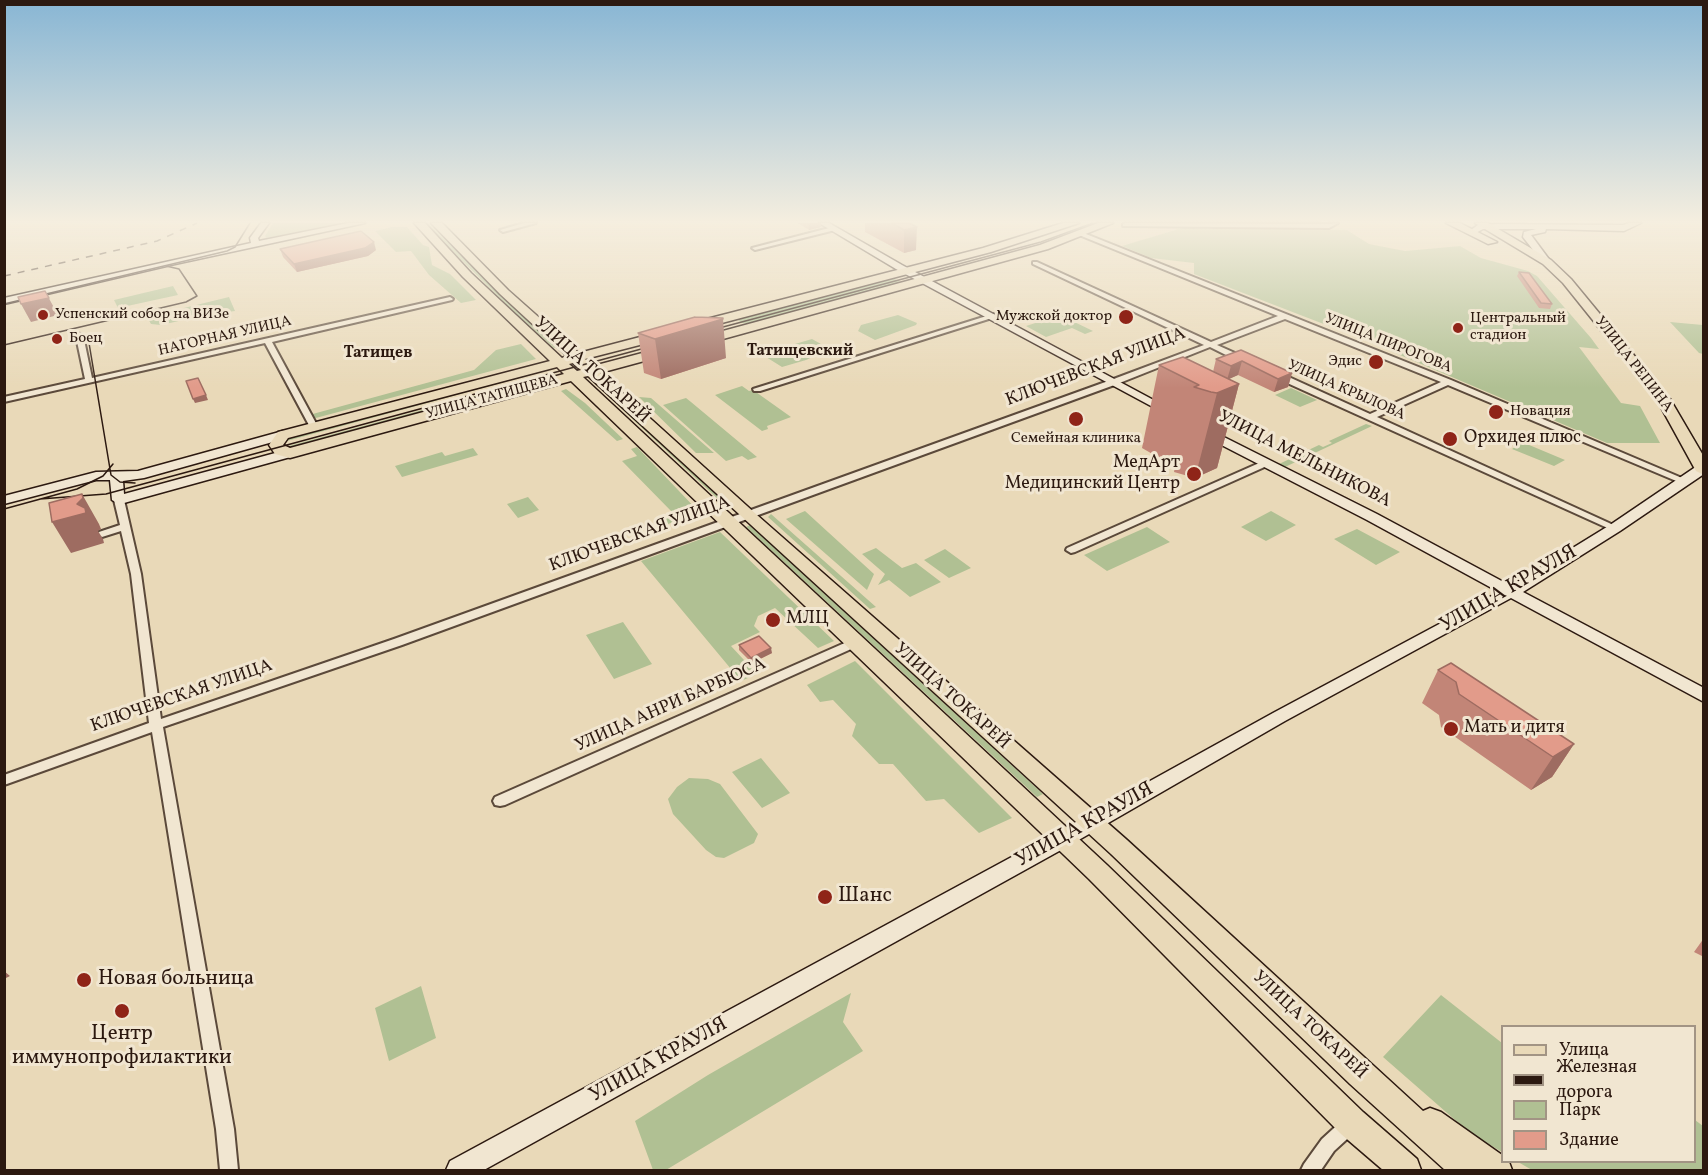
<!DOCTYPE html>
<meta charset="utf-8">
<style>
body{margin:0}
#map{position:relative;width:1708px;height:1175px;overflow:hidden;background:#e9d9b8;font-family:Vollkorn,serif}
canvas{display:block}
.frame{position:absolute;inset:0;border:6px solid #2c1910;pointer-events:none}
.legend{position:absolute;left:1501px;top:1025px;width:195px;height:138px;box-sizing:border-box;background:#f1e6d1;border:2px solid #a29484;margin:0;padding:8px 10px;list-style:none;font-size:18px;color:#2c1910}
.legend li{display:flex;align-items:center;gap:12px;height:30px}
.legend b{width:30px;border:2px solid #a29484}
</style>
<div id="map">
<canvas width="1708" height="1175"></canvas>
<div class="frame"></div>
<ul class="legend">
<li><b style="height:8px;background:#e9d9b8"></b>Улица</li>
<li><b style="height:8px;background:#2c1910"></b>Железная дорога</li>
<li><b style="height:16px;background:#b0c093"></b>Парк</li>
<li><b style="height:16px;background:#e29b8a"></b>Здание</li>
</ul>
</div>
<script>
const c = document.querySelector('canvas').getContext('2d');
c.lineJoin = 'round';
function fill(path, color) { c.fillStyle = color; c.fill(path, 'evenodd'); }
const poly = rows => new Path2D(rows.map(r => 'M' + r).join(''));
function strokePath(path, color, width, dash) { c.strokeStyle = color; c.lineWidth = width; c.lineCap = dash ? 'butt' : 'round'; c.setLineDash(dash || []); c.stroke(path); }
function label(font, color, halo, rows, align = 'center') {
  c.font = font + ' Vollkorn,serif'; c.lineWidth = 6; c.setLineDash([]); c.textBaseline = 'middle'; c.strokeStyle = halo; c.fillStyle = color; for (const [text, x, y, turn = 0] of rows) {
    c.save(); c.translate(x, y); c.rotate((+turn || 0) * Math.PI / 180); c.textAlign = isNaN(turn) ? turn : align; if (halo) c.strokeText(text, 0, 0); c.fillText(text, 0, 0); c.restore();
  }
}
fill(poly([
 [273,223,349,223,266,238,265,236],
 [424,223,428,223,523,316,558,346,554,348,508,306],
 [392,227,407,227,423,245,429,247,432,265,450,274,476,300,461,303,429,275,411,251,396,252,375,231],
 [1182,228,1347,230,1369,244,1405,251,1460,246,1481,258,1528,271,1537,276,1591,338,1599,349,1579,347,1621,403,1640,406,1660,443,1607,443,1360,338,1194,274,1194,263,1151,258,1122,246],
 [892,277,900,282,750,324,742,323,738,320],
 [173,286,178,295,118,308,114,300],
 [229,297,235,311,228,312,224,308,216,310,218,314,215,315,210,314,161,325,151,324,147,317],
 [898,315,917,323,916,325,875,340,858,331,861,325],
 [1060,315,1093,331,1085,334,1072,328,1046,337,1026,326],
 [1670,322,1703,325,1703,354,1699,353],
 [812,339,830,349,806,360,782,367,766,357,771,351],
 [521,344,536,359,312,419,309,415,474,370,496,350],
 [535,372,538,373,283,442,292,437],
 [541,378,542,380,297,447,285,447],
 [595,381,724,498,719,500,593,382],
 [742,386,749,391,753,390,791,417,767,426,768,429,762,431,715,395],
 [1291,388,1317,400,1300,407,1275,395],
 [566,389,585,403,623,439,617,441,561,391],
 [639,397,651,398,714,453,696,453],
 [686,398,691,402,757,457,748,460,742,456,726,461,663,405],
 [1366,424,1372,426,1285,467,1279,464,1319,445,1323,447,1332,443,1329,441],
 [1522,442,1565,460,1554,466,1512,449],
 [637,447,700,513,668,524,664,521,672,512,622,461,637,456,631,449],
 [473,448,478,455,402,477,395,466,442,452,445,456],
 [528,497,539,510,518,518,507,504],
 [805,511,874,574,867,590,786,519],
 [1271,511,1296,525,1266,541,1241,527],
 [771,514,876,607,870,609,768,517],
 [750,525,1043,794,1037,797,746,527],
 [1147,527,1170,542,1107,571,1084,555],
 [1357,529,1400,552,1376,565,1334,539],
 [720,532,834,641,818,648,775,608,758,616,754,626,760,632,731,646,757,674,741,681,641,561],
 [876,548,902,568,916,563,941,582,910,597,889,580,878,585,885,574,862,554],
 [945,549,971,568,949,578,924,560],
 [623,622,652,664,614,679,586,635],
 [855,661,1012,818,979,833,944,799,926,801,893,764,879,764,852,736,856,724,833,700,820,702,807,685],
 [761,758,790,793,762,808,732,772],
 [689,778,708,779,720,784,758,834,754,843,724,858,716,857,706,850,673,814,668,799,677,787],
 [421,986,436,1038,389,1061,375,1008],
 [851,993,843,1022,863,1051,666,1170,653,1170,635,1121,708,1075],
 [1441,995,1502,1043,1502,1152,1470,1133,1383,1057],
 [1695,1120,1703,1126,1703,1170,1532,1170,1518,1162,1694,1162]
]), '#b0c093');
const street = poly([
 [524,223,536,223,503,232,500,230,524,223],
 [1125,223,1328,224,1338,223,1329,228,1123,226,1123,224,1125,223],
 [833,227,835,228,835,230,755,250,752,248,833,227],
 [1081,232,1451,380,1689,481,1687,483,1681,483,1448,385,1377,417,1620,528,1618,530,1612,530,1274,377,1274,373,1280,373,1370,414,1441,382,1285,319,1217,345,1244,357,1244,361,1238,361,1210,347,1117,384,402,645,163,727,234,1129,238,1170,220,1170,216,1129,152,732,4,785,4,775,149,723,131,574,121,531,102,537,97,534,99,532,120,525,114,500,116,498,122,498,124,500,141,574,161,719,394,639,1111,380,1204,345,1033,264,1033,262,1037,262,1211,342,1278,316,1079,235,1078,234,1081,232],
 [450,297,453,299,452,300,272,342,318,427,314,430,310,427,265,343,4,402,4,397,85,379,78,346,76,337,73,335,77,333,83,335,92,378,450,297],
 [993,314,995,315,995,317,760,391,754,391,753,389,993,314],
 [1266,460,1270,463,1269,465,1075,552,1071,553,1066,550,1067,548,1266,460],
 [856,638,862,642,860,645,505,805,500,806,495,805,493,801,495,797,856,638],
 [1351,1115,1357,1118,1360,1124,1357,1130,1334,1151,1321,1170,1301,1170,1304,1164,1322,1139,1345,1118,1351,1115]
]);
const secondary = poly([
 [261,223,269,223,258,238,259,241,348,223,365,223,175,264,4,304,4,298,251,243,250,238,261,223],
 [819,223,829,223,902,265,1174,411,1168,415,1164,413,896,269,819,223],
 [1629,223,1641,223,1624,231,1546,229,1545,232,1531,235,1551,262,1547,265,1544,264,1523,237,1524,232,1536,229,1483,229,1472,235,1468,232,1478,225,1497,224,1623,225,1629,223],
 [1208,429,1377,514,1511,586,1610,525,1697,466,1704,466,1704,474,1620,531,1523,592,1704,688,1704,702,1511,598,1285,721,1070,845,484,1170,446,1170,450,1161,1056,833,1273,713,1499,592,1367,520,1204,436,1202,433,1208,429],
 [283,431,287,432,287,438,144,478,123,481,124,494,290,449,294,450,296,453,294,456,124,503,119,504,112,500,110,480,96,480,4,504,4,496,96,472,138,471,283,431]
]);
const primary = poly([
 [414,223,425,223,471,273,562,358,567,356,500,294,431,223,442,223,508,290,579,353,663,331,667,332,669,335,667,338,585,359,593,366,665,347,670,348,671,351,670,354,600,373,757,515,1127,840,1423,1111,1430,1108,1441,1112,1502,1155,1502,1162,1509,1162,1512,1170,1445,1170,1350,1084,1111,854,588,376,583,377,1107,865,1363,1112,1417,1159,1421,1170,1383,1170,1341,1134,1089,879,571,381,290,458,275,454,269,445,278,432,550,361,463,277,414,223],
 [573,363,581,370,577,371,569,364,573,363],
 [557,367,564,374,290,448,283,445,288,438,557,367],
 [1063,223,1079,223,991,252,699,329,693,325,695,322,983,248,1063,223],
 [1098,223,1113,223,1048,249,705,344,697,344,695,341,697,338,1040,245,1098,223],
 [1446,223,1460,223,1497,242,1488,244,1446,223],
 [1475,223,1488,223,1551,260,1571,279,1670,399,1704,457,1704,475,1696,471,1657,400,1563,283,1543,264,1475,223]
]);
strokePath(street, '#5b493a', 4);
strokePath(secondary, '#2c1910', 3);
strokePath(primary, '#2c1910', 3);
fill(street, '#f1e6d1');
fill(secondary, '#f1e6d1');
fill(primary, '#e9d9b8');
strokePath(poly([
 [4,304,227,251,235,247,250,223],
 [71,331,86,335,89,343,111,475,120,482,135,483],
 [708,331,1041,242,1093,223],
 [4,345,186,302,197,296,179,269,166,266],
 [40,499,106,494,656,345],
 [4,509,77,489,103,476,113,464]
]), '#2c1910', 1.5);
strokePath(poly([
 [4,276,157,241,197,223]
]), '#2c1910', 1.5, [7, 7]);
fill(poly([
 [798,223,821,223,821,227,809,230],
 [865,223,909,223,916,250,904,253,865,232],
 [280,249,376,250,368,256,297,272,283,257],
 [1519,272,1552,304,1550,309,1539,308,1517,276],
 [638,333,726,358,661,379,644,373],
 [1241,350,1292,373,1288,387,1274,392,1238,375,1228,379,1239,384,1217,468,1195,478,1174,472,1175,467,1142,448,1159,365,1213,372,1216,359],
 [739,645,772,653,752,663,739,650],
 [1438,670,1574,744,1552,777,1531,790,1441,727,1439,715,1422,703],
 [1704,938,1704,957,1694,952]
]), '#c28577');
fill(poly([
 [809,223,821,223,821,227,809,230],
 [917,227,916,250,904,253,904,230],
 [374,242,376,250,368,256,297,272,294,264],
 [45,291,58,315,31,322,21,304],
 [723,319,726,358,661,379,655,339],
 [1242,361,1238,375,1227,380,1231,366],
 [1292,373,1288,387,1274,392,1278,379],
 [1239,384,1217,468,1195,478,1217,393],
 [206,395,208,400,195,403,193,399],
 [82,494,99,524,101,529,98,531,103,539,104,543,71,553,52,522,77,504],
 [771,648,772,653,752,663,751,658],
 [1574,744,1552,777,1531,790,1553,757],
 [4,971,10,976,4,979]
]), '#9e6c61');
const building = poly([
 [892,223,909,223,917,227,904,230,892,223],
 [361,231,374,242,365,248,294,264,280,249,361,231],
 [1519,272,1529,273,1552,304,1541,303,1519,272],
 [45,291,49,298,21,304,18,297,45,291],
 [695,317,723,318,723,319,655,339,638,333,695,317],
 [1241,350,1292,373,1278,379,1242,361,1231,366,1216,359,1241,350],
 [1183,357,1239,384,1217,393,1211,392,1194,387,1199,385,1159,365,1183,357],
 [198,378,206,395,193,399,186,381,198,378],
 [82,494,83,498,77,504,85,508,86,513,52,522,49,503,82,494],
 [759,636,771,648,751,658,739,645,759,636],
 [1451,663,1574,744,1553,757,1459,694,1456,682,1438,670,1451,663]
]);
fill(building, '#e29b8a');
strokePath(building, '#9e6c61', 1.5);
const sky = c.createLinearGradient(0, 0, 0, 388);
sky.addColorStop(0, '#88b6d4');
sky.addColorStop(0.57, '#f5eedf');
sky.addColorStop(1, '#f5eedf00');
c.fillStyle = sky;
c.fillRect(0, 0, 1708, 388);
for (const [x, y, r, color] of [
 [43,315,6,"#8f2418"],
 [1126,317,8,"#8f2418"],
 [1458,328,6,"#8f2418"],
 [57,339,6,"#8f2418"],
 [1376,362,8,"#8f2418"],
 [1496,412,8,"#8f2418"],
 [1076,419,8,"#8f2418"],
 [1450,439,8,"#8f2418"],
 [1194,474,8,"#8f2418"],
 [773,620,8,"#8f2418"],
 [1451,729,8,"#8f2418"],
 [825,897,8,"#8f2418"],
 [84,980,8,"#8f2418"],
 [122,1011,8,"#8f2418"]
]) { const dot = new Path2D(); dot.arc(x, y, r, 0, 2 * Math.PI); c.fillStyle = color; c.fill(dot); strokePath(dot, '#f1e6d1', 2); }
label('15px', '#2c1910', '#f1e6d1', [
 ["Успенский собор на ВИЗе",55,315],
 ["Мужской доктор",1112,317,"right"],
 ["Центральный",1470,319],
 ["стадион",1470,336],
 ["Боец",69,339],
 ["Эдис",1362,362,"right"],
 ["Новация",1510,412],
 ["Семейная клиника",1076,439,"center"]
], 'left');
label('15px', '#2c1910', '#f1e6d1', [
 ["НАГОРНАЯ УЛИЦА",225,337,-13],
 ["УЛИЦА ПИРОГОВА",1388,344,22],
 ["УЛИЦА РЕПИНА",1633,365,52],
 ["УЛИЦА КРЫЛОВА",1346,391,24],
 ["УЛИЦА ТАТИЩЕВА",492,398,-15]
]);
label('bold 16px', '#2c1910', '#f1e6d1', [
 ["Татищевский",800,352],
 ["Татищев",378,354]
]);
label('18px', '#2c1910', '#f1e6d1', [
 ["КЛЮЧЕВСКАЯ УЛИЦА",1096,368,-21],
 ["УЛИЦА ТОКАРЕЙ",591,371,42],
 ["УЛИЦА МЕЛЬНИКОВА",1304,460,27],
 ["КЛЮЧЕВСКАЯ УЛИЦА",640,535,-20],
 ["КЛЮЧЕВСКАЯ УЛИЦА",182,697,-19],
 ["УЛИЦА ТОКАРЕЙ",951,697,42],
 ["УЛИЦА АНРИ БАРБЮСА",671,706,-24],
 ["УЛИЦА ТОКАРЕЙ",1309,1026,43]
]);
label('18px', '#2c1910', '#f1e6d1', [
 ["Орхидея плюс",1464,439],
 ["МедАрт",1180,464,"right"],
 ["Медицинский Центр",1180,485,"right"],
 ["МЛЦ",786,620],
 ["Мать и дитя",1464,729]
], 'left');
label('21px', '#2c1910', '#f1e6d1', [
 ["УЛИЦА КРАУЛЯ",1509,590,-30],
 ["УЛИЦА КРАУЛЯ",1085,826,-29],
 ["УЛИЦА КРАУЛЯ",659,1061,-29]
]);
label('21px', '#2c1910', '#f1e6d1', [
 ["Шанс",838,897],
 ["Новая больница",98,980],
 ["Центр",122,1035,"center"],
 ["иммунопрофилактики",122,1059,"center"]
], 'left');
</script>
